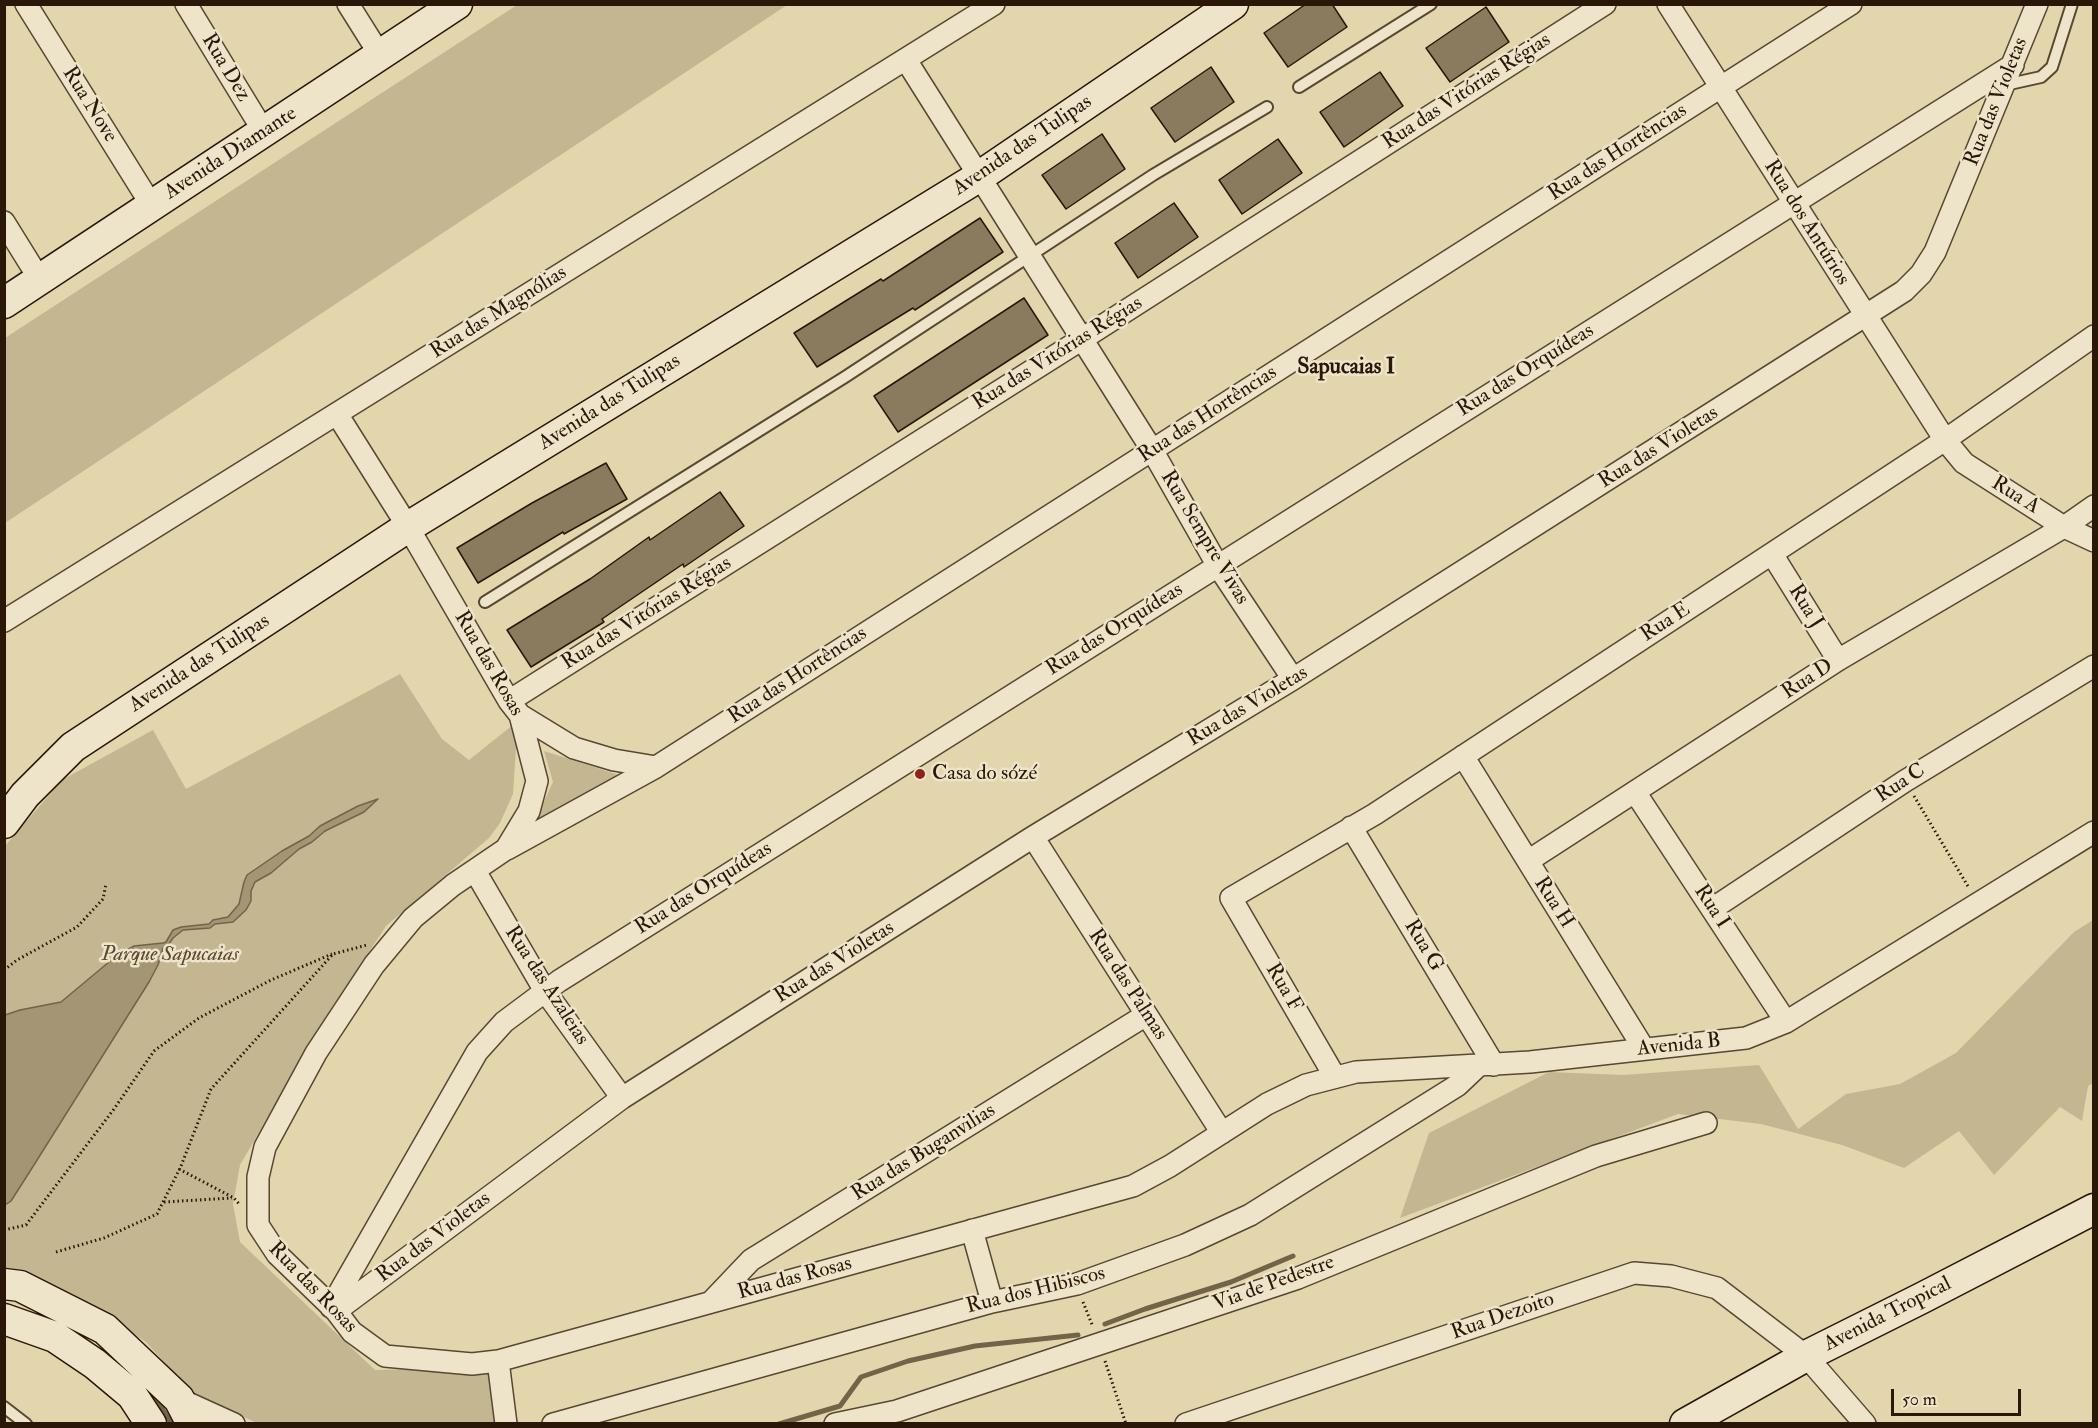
<!DOCTYPE html>
<meta charset="utf-8">
<style>
body{margin:0}
#map{position:relative;width:2098px;height:1428px;overflow:hidden;background:#e3d6ad;font-family:"IM FELL Double Pica",serif}
canvas{display:block}
.frame{position:absolute;inset:0;border:6px solid #2a1708;pointer-events:none}
.scale{position:absolute;left:1891px;top:1389px;width:130px;height:27px;box-sizing:border-box;border:3px solid #2a1708;border-top:0;padding-left:8px;font-size:18px;line-height:21px;white-space:nowrap;color:#2a1708;-webkit-text-stroke:4px #ede4ca;paint-order:stroke}
</style>
<div id="map">
<canvas width="2098" height="1428"></canvas>
<div class="frame"></div>
<div class="scale">50 m</div>
</div>
<script>
const c = document.querySelector('canvas').getContext('2d');
c.lineJoin = 'round';
function fill(path, color) { c.fillStyle = color; c.fill(path, 'evenodd'); }
const poly = rows => new Path2D(rows.map(r => 'M' + r).join(''));
function strokePath(path, color, width, dash) { c.strokeStyle = color; c.lineWidth = width; c.lineCap = dash ? 'butt' : 'round'; c.setLineDash(dash || []); c.stroke(path); }
function label(font, color, halo, rows, align = 'center') {
  c.font = font + ' "IM FELL Double Pica",serif'; c.lineWidth = 5; c.setLineDash([]); c.textBaseline = 'middle'; c.strokeStyle = halo; c.fillStyle = color; for (const [text, x, y, turn = 0] of rows) {
    c.save(); c.translate(x, y); c.rotate((+turn || 0) * Math.PI / 180); c.textAlign = isNaN(turn) ? turn : align; if (halo) c.strokeText(text, 0, 0); c.fillText(text, 0, 0); c.restore();
  }
}
fill(poly([
 [517,5,787,5,5,523,5,338],
 [400,674,442,739,469,760,514,724,516,747,513,794,500,823,489,838,386,926,326,1018,240,1165,233,1204,240,1242,375,1370,495,1367,497,1423,257,1423,191,1393,146,1342,68,1292,5,1277,5,846,62,780,153,730,186,789],
 [544,751,625,777,535,821,553,782],
 [2093,920,2093,1083,2088,1086,2082,1121,2060,1107,1994,1175,1959,1131,1904,1168,1842,1145,1761,1124,1678,1114,1400,1218,1429,1133,1549,1072,1623,1075,1759,1065,1798,1129,1846,1094,1900,1084,1956,1053,2074,932]
]), '#c4b691');
const water = poly([
 [378,799,364,812,325,831,312,842,299,849,271,873,255,882,251,891,251,901,246,910,233,922,215,924,210,928,183,930,173,938,167,947,163,948,158,965,149,982,27,1176,11,1201,5,1205,5,1015,20,1010,61,1002,115,957,134,946,163,943,166,942,173,930,181,927,209,924,213,920,228,917,239,904,244,882,247,875,282,851,309,836,320,826,358,806,378,799]
]);
fill(water, '#a49575');
strokePath(water, '#736349', 1.5);
strokePath(poly([
 [1105,1324,1145,1309,1231,1282,1293,1256],
 [150,1390,172,1424],
 [779,1424,840,1406,861,1377,908,1361,975,1346,1078,1335]
]), '#736349', 5);
const building = poly([
 [1306,4,1332,4,1347,27,1288,67,1264,33,1306,4],
 [1486,7,1509,42,1450,82,1426,48,1486,7],
 [1211,67,1234,102,1175,142,1151,108,1211,67],
 [1380,72,1403,106,1344,147,1320,112,1380,72],
 [1102,134,1125,169,1066,209,1042,175,1102,134],
 [1278,139,1302,173,1242,214,1219,180,1278,139],
 [1174,203,1198,237,1138,278,1115,243,1174,203],
 [980,218,1003,252,915,310,913,308,817,367,794,333,881,279,883,281,980,218],
 [1024,298,1048,335,898,432,874,396,1024,298],
 [606,463,627,499,564,534,563,532,478,583,457,548,532,503,606,463],
 [720,492,744,526,684,567,683,564,602,619,604,622,531,667,507,630,590,579,649,537,650,540,720,492]
]);
fill(building, '#8a7a5e');
strokePath(building, '#2a1708', 1.5);
const lane = poly([
 [2005,85,2041,77,2052,67,2072,4],
 [1299,87,1431,4],
 [485,602,845,377,1153,175,1267,107],
 [4,1407,26,1424]
]);
const street = poly([
 [26,4,152,206],
 [186,4,264,132],
 [348,4,380,55],
 [1668,4,1945,440,1964,463,2064,527,2094,541],
 [906,60,1152,450,1218,566,1293,679],
 [4,222,40,280],
 [337,414,408,527,509,701,520,715,537,781,529,811,506,849,453,885,413,918,374,965,316,1053,265,1147,258,1177,258,1225,277,1254,336,1311,352,1332,385,1356,472,1364,498,1361,1133,1186,1170,1166,1267,1104,1306,1085,1356,1072,1530,1062,1746,1038,1786,1022,2094,832],
 [1772,554,1838,660],
 [4,621,994,4],
 [509,701,1082,339,1605,4],
 [520,715,574,748,614,760,656,767],
 [1463,756,1644,1049],
 [1635,792,1786,1022],
 [1351,827,1494,1065],
 [1033,837,1222,1133],
 [507,849,656,767,1851,4],
 [1528,861,1838,660,2064,527,2094,506],
 [475,871,545,991,622,1098],
 [1712,909,1905,781,2094,666],
 [1335,1077,1231,898,1375,814,1945,440,2094,336],
 [972,1230,992,1302],
 [712,1301,751,1260,1146,1015],
 [331,1307,477,1052,504,1022,559,981,2013,65],
 [336,1311,622,1098,1033,837,1293,679,1904,291,1921,274,1935,252,2037,4],
 [498,1361,506,1424],
 [179,1399,234,1424],
 [553,1424,992,1302,1077,1284,1185,1245,1250,1215,1458,1085,1478,1066],
 [835,1424,897,1411,1298,1278,1596,1156,1706,1123],
 [1186,1424,1634,1273,1671,1276,1717,1288,1806,1356,1865,1424]
]);
const secondary = poly([
 [4,303,457,4],
 [4,823,25,795,73,747,408,527,980,176,1233,4],
 [4,1284,20,1286,105,1329,179,1399,192,1424],
 [4,1319,55,1337,95,1364,132,1395,151,1424],
 [1685,1424,1806,1356,1922,1298,2094,1209]
]);
strokePath(lane, '#584731', 14);
strokePath(street, '#584731', 24);
strokePath(secondary, '#2a1708', 33);
strokePath(poly([
 [1914,796,1969,888],
 [4,970,17,960,77,927,103,899,106,884],
 [179,1169,234,1198,240,1205],
 [164,1202,232,1198],
 [4,1230,26,1225,114,1109,154,1051,199,1018,271,980,332,954],
 [56,1252,104,1238,157,1214,181,1166,211,1089,333,954,367,945],
 [1083,1302,1093,1327],
 [1105,1361,1126,1424]
]), '#2a1708', 3, [1.5, 3]);
strokePath(lane, '#ede4ca', 10);
strokePath(street, '#ede4ca', 21);
strokePath(secondary, '#ede4ca', 30);
for (const [x, y, r, color] of [
 [920,774,6,"#8f2418"]
]) { const dot = new Path2D(); dot.arc(x, y, r, 0, 2 * Math.PI); c.fillStyle = color; c.fill(dot); strokePath(dot, '#ede4ca', 2); }
label('21px', '#2a1708', '#ede4ca', [
 ["Rua Dez",225,68,59],
 ["Rua das Vitórias Régias",1467,92,-33],
 ["Rua das Violetas",1997,102,-68],
 ["Rua Nove",89,105,58],
 ["Avenida das Tulipas",1023,146,-34],
 ["Rua das Hortências",1618,153,-33],
 ["Avenida Diamante",231,154,-33],
 ["Rua dos Antúrios",1806,223,58],
 ["Rua das Magnólias",499,313,-32],
 ["Rua das Vitórias Régias",1058,354,-32],
 ["Rua das Orquídeas",1526,371,-32],
 ["Avenida das Tulipas",610,403,-32],
 ["Rua das Hortências",1208,415,-33],
 ["Rua das Violetas",1659,448,-32],
 ["Rua A",2015,496,32],
 ["Rua Sempre Vivas",1204,538,59],
 ["Rua J",1805,607,58],
 ["Rua das Vitórias Régias",647,614,-32],
 ["Rua E",1666,623,-33],
 ["Rua das Orquídeas",1115,630,-32],
 ["Avenida das Tulipas",200,664,-33],
 ["Rua das Rosas",488,664,60],
 ["Rua das Hortências",798,676,-33],
 ["Rua D",1808,680,-33],
 ["Rua das Violetas",1248,707,-31],
 ["Rua C",1901,784,-33],
 ["Rua das Orquídeas",704,889,-32],
 ["Rua H",1553,903,58],
 ["Rua I",1711,907,57],
 ["Rua G",1423,946,59],
 ["Rua das Violetas",835,963,-32],
 ["Rua das Palmas",1127,985,57],
 ["Rua das Azaleias",546,986,57],
 ["Rua F",1283,988,60],
 ["Avenida B",1679,1046,-6],
 ["Rua das Buganvilias",924,1153,-32],
 ["Rua das Violetas",434,1238,-37],
 ["Rua das Rosas",795,1279,-15],
 ["Via de Pedestre",1274,1284,-20],
 ["Rua das Rosas",312,1288,46],
 ["Rua dos Hibiscos",1036,1291,-14],
 ["Avenida Tropical",1888,1315,-27],
 ["Rua Dezoito",1503,1317,-19]
]);
label('21px', '#2a1708', '#ede4ca', [
 ["Casa do sózé",932,774]
], 'left');
label('italic 21px', '#584731', '#ede4ca', [
 ["Parque Sapucaias",170,955]
]);
label('bold 22px', '#2a1708', '#ede4ca', [
 ["Sapucaias I",1346,368]
]);
</script>
